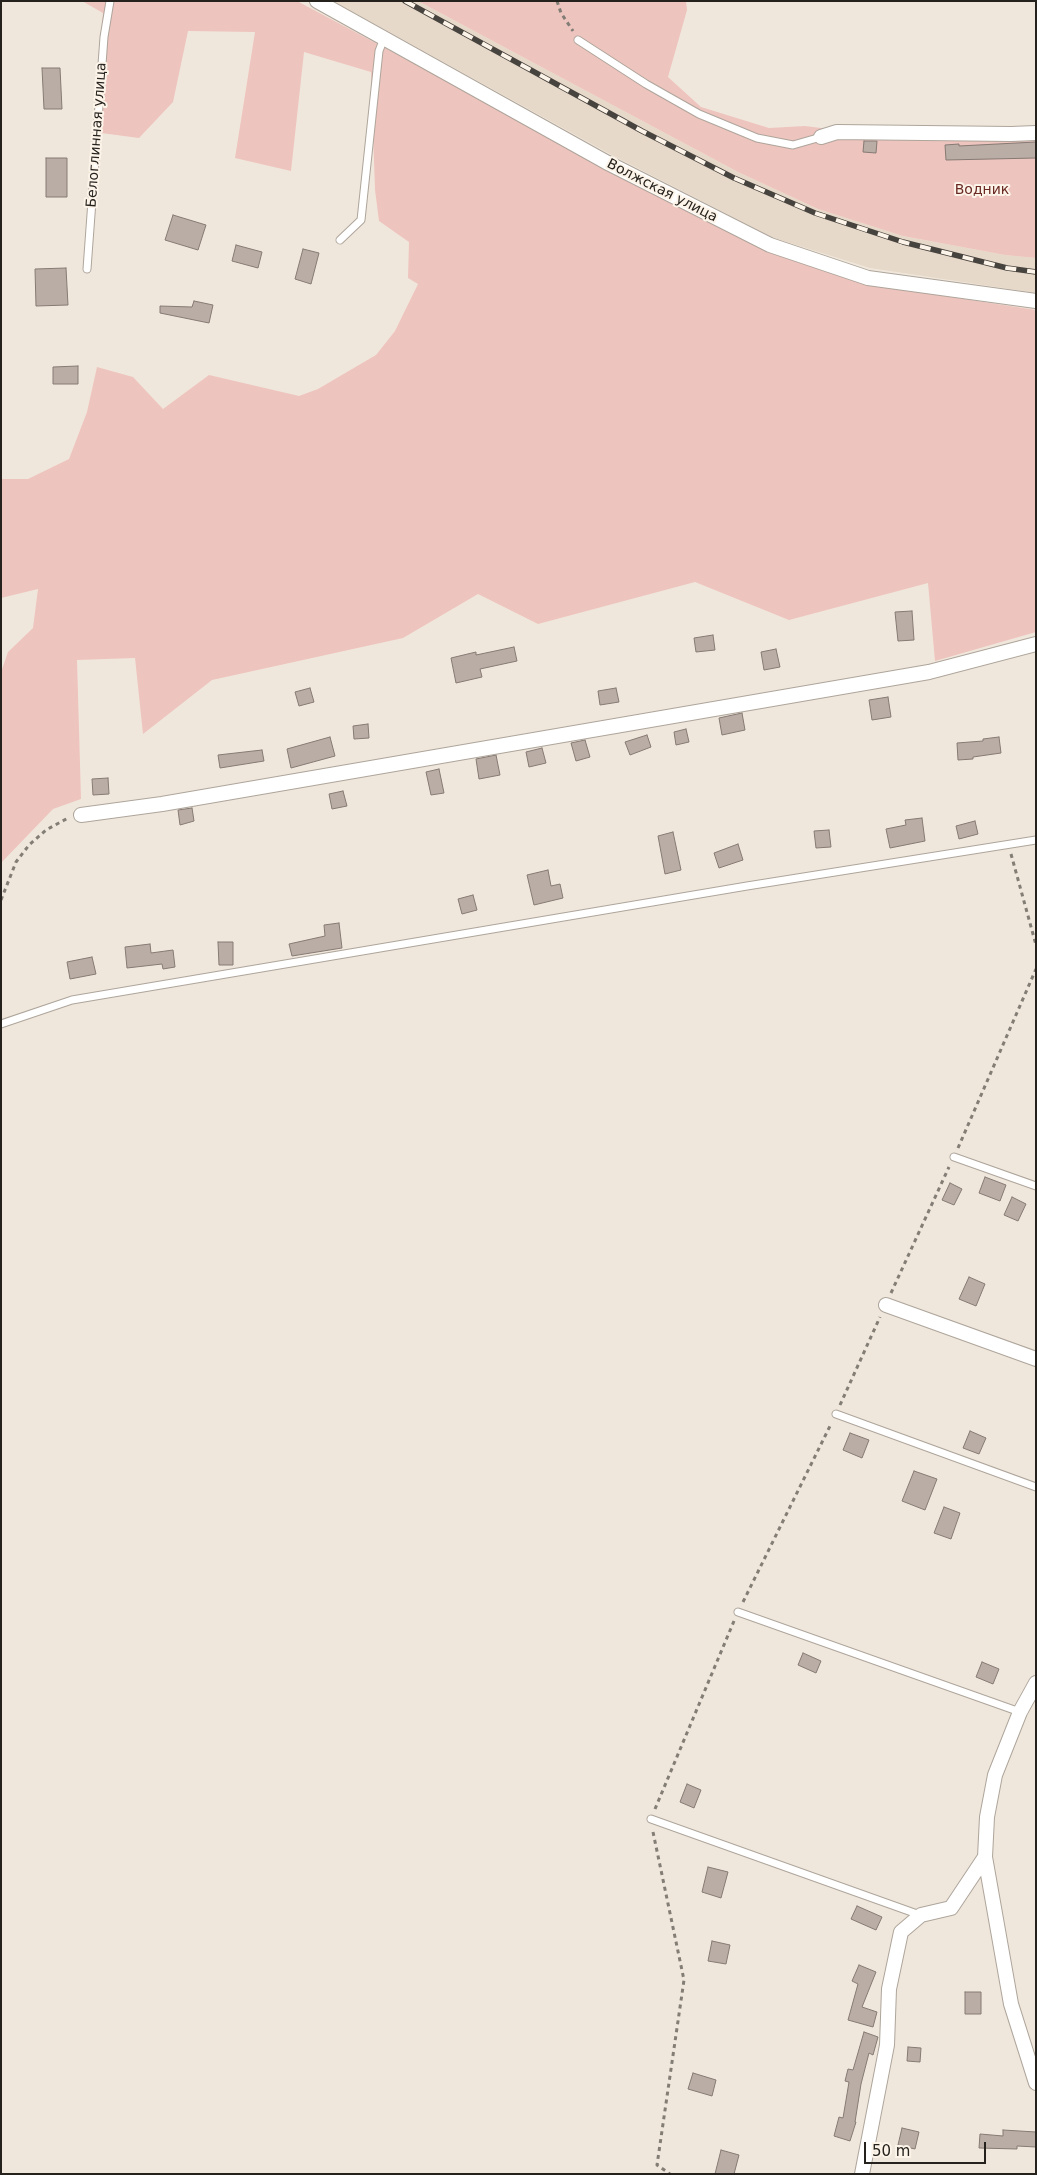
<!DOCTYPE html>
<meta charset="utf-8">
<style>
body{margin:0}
#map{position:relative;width:1037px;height:2175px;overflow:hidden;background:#f0e7dc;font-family:"DejaVu Sans",sans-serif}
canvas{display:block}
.frame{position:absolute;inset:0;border:2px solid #25221e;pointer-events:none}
.scale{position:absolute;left:864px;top:2142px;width:122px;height:22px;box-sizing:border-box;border:2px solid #25221e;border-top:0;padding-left:6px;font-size:15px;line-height:18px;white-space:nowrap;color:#25221e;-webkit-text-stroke:4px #fdf4e9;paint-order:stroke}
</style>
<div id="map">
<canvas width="1037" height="2175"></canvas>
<div class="frame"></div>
<div class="scale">50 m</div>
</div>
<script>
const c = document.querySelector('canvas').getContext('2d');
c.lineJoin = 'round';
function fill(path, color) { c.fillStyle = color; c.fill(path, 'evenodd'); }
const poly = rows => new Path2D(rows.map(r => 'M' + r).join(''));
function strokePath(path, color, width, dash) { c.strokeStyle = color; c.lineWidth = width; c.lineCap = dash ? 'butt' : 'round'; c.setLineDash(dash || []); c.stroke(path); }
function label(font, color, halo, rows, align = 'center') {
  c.font = font + ' "DejaVu Sans",sans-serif'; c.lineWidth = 4; c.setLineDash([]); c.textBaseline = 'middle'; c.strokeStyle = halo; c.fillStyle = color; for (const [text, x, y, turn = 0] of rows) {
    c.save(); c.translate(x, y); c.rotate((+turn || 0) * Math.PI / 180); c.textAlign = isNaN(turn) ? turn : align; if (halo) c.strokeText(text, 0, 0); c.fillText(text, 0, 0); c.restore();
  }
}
fill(poly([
 [333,1,418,1,738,172,818,209,903,236,1005,255,1036,258,1036,293,870,268,774,238,610,154]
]), '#e7d9c9');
fill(poly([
 [82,1,297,1,417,65,604,169,771,252,866,284,1036,310,1036,632,935,661,928,583,789,620,695,582,538,624,478,594,403,638,212,680,143,734,135,658,77,660,81,799,53,809,1,863,1,672,8,652,33,628,38,589,1,598,1,479,28,479,69,459,87,412,97,367,133,377,163,409,209,375,299,396,318,389,376,355,395,331,418,284,408,278,409,242,379,221,375,190,371,72,304,52,291,171,235,158,255,32,188,31,173,102,139,138,94,132,103,13],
 [418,1,686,1,687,10,668,77,701,107,769,128,805,126,829,129,1036,136,1036,258,1005,255,903,236,818,209,738,172]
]), '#eec4be');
const building = poly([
 [42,68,60,68,62,109,44,109,42,68],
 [864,141,877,141,876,153,863,152,864,141],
 [1036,142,1036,158,946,160,945,145,959,144,959,146,1036,142],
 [46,158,67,158,67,197,46,197,46,158],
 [173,215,206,225,198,250,165,240,173,215],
 [236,245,262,252,258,268,232,261,236,245],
 [303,249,319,253,311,284,295,279,303,249],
 [66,268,68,305,36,306,35,269,66,268],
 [194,301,213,305,209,323,160,313,160,306,192,307,194,301],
 [78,366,78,384,53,384,53,367,78,366],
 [912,611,914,640,898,641,895,612,912,611],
 [713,635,715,650,696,652,694,638,713,635],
 [514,647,517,661,480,669,482,677,456,683,451,658,476,652,476,655,514,647],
 [776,649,780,667,764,670,761,652,776,649],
 [310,688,314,702,299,706,295,692,310,688],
 [616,688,619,702,600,705,598,691,616,688],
 [888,697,891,717,872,720,869,700,888,697],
 [742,713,745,730,722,735,719,718,742,713],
 [368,724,369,738,354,739,353,726,368,724],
 [686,729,689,742,676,745,674,732,686,729],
 [647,735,651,747,630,755,625,742,647,735],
 [330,737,335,756,291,768,287,749,330,737],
 [999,737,1001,753,973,757,973,759,958,760,957,743,983,741,983,739,999,737],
 [585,740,590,757,576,761,571,743,585,740],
 [542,748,546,763,529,767,526,752,542,748],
 [262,750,264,761,220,768,218,755,262,750],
 [496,755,500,775,479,779,476,759,496,755],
 [439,769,444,793,431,795,426,772,439,769],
 [108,778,109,794,93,795,92,779,108,778],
 [343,791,347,806,332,809,329,794,343,791],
 [192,808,194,821,180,825,178,810,192,808],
 [922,818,925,841,890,848,886,829,906,825,905,820,922,818],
 [975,821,978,834,959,839,956,826,975,821],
 [829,830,831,847,816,848,814,831,829,830],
 [673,832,681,870,665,874,658,836,673,832],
 [738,844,743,860,719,868,714,853,738,844],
 [548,870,551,886,560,884,563,898,534,905,527,875,548,870],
 [473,895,477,910,462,914,458,899,473,895],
 [339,923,342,948,292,956,289,944,325,936,324,925,339,923],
 [218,942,233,942,233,965,219,965,218,942],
 [150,944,151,953,173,950,175,967,163,969,162,964,127,968,125,947,150,944],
 [92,957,96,974,70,979,67,962,92,957],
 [985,1177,1006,1185,1000,1201,979,1193,985,1177],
 [950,1183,962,1189,954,1205,942,1200,950,1183],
 [1012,1197,1026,1204,1018,1221,1004,1215,1012,1197],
 [969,1277,985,1284,976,1306,959,1299,969,1277],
 [970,1431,986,1438,979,1454,963,1448,970,1431],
 [850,1433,869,1440,862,1458,843,1450,850,1433],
 [914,1471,937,1479,925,1510,902,1501,914,1471],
 [944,1507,960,1513,951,1539,934,1533,944,1507],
 [803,1653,821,1661,816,1673,798,1665,803,1653],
 [982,1662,999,1669,993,1684,976,1677,982,1662],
 [687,1784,701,1790,694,1808,680,1802,687,1784],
 [708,1867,728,1872,721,1898,702,1892,708,1867],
 [857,1906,882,1917,876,1930,851,1919,857,1906],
 [712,1941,730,1945,726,1964,708,1961,712,1941],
 [859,1965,876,1972,862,2007,877,2012,873,2027,848,2020,858,1984,852,1981,859,1965],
 [965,1992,981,1992,981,2014,965,2014,965,1992],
 [864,2032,878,2037,873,2055,869,2053,861,2084,855,2122,856,2122,850,2141,834,2136,839,2117,843,2118,849,2082,845,2081,848,2069,853,2070,864,2032],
 [908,2047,921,2048,920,2062,907,2061,908,2047],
 [693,2073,716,2080,712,2096,688,2089,693,2073],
 [902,2128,919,2132,915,2149,898,2145,902,2128],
 [1003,2130,1036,2132,1036,2147,1017,2146,1017,2149,979,2148,980,2134,1003,2136,1003,2130],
 [721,2150,739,2155,734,2174,715,2174,721,2150]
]);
fill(building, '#baada6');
strokePath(building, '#867a74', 1);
const lane = poly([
 [578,40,646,84,699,114,757,138,793,145,821,137],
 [340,240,361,220,379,51,384,38],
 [87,269,104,37,110,1],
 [1,1024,72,1000,747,886,1036,840],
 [954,1157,1036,1186],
 [836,1414,1036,1487],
 [738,1612,1020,1712],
 [651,1819,920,1915]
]);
const street = poly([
 [317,1,606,162,770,245,868,278,1036,301],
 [821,137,837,132,1011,134,1036,133],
 [81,815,162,804,929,672,1036,644],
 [886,1305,1036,1359],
 [1036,1683,1020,1712,995,1775,987,1817,985,1857,1011,2004,1036,2083],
 [862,2174,887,2045,889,1989,901,1932,921,1915,951,1908,985,1857]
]);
strokePath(lane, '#aea59b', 9);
strokePath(street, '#aea59b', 16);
strokePath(poly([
 [557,1,561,13,573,31],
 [1011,854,1036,945],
 [1,900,16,862,29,845,46,830,68,818],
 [958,1148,1036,969],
 [891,1293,949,1167],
 [840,1405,880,1317],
 [743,1602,831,1424],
 [655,1809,734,1621],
 [653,1832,684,1980,657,2165,670,2174]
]), '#827d75', 3, [4, 4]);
strokePath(lane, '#fff', 7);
strokePath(street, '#fff', 14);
const rail = poly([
 [405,1,642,131,734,178,815,213,903,242,1007,268,1036,272]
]);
strokePath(rail, '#47433e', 5.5);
strokePath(rail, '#fdf4e9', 4, [11]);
label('14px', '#25221e', '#fdf4e9', [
 ["Белоглинная улица",97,135,-86],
 ["Волжская улица",662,191,27]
]);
label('14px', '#692822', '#fdf4e9', [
 ["Водник",982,190]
]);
</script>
